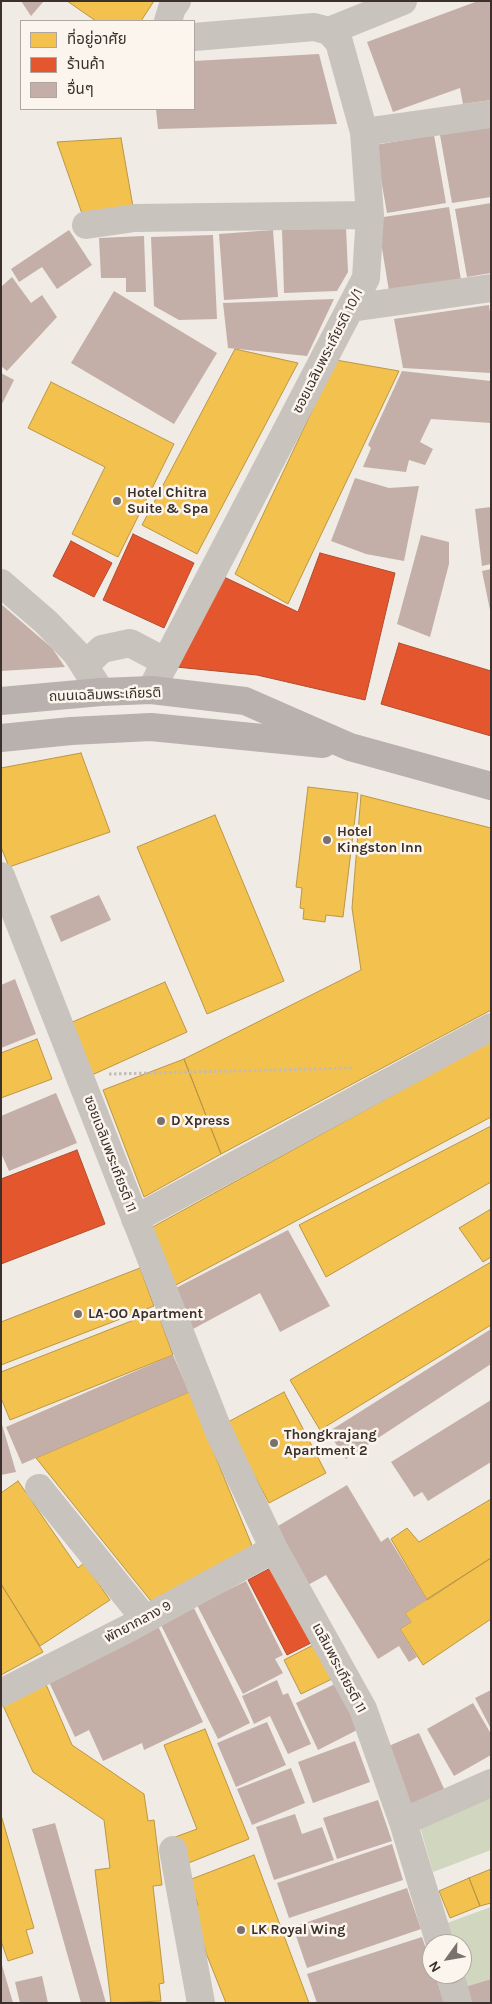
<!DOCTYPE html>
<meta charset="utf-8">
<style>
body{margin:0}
#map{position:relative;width:492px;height:2004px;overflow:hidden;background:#f0ebe5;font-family:Karla,"Noto Sans Thai",sans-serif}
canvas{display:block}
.frame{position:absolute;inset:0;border:2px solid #3b302b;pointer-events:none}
.legend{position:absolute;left:20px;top:20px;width:175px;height:90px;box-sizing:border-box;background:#fbf5ee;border:1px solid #aea6a0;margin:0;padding:6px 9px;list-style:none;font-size:15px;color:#3b302b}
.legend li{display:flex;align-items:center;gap:10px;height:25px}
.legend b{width:25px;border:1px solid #aea6a0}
.north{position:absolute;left:422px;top:1934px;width:50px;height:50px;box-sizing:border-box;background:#fbf5ee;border:1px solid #aea6a0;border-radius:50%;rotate:238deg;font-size:14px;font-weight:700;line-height:20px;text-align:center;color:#3b302b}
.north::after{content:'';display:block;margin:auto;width:18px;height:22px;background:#7a716c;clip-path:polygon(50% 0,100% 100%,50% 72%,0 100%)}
</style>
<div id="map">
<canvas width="492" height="2004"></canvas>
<div class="frame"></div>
<ul class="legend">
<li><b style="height:14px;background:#f2c14e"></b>ที่อยู่อาศัย</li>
<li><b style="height:14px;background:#e4572e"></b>ร้านค้า</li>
<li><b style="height:14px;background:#c3afa7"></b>อื่นๆ</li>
</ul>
<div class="north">N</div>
</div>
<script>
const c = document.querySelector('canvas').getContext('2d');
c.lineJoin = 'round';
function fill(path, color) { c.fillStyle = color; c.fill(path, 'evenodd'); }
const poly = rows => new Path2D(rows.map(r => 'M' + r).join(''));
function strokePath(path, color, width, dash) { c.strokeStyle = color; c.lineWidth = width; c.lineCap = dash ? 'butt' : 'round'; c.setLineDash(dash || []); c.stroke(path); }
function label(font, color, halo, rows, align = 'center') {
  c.font = font + ' Karla,"Noto Sans Thai",sans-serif'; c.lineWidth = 5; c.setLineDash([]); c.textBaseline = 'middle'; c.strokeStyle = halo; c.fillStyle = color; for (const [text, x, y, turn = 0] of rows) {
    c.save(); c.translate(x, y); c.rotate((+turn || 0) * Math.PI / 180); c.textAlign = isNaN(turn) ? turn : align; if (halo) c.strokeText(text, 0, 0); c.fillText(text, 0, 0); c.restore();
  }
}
fill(poly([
 [491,1792,491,1850,433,1872,420,1827],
 [491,1907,491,1979,465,1987,462,1974,462,1944,453,1944,447,1923]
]), '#d1d6bf');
const homes = poly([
 [67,1,154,1,141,21,96,21,67,1],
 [121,138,135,218,86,225,57,142,121,138],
 [235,349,298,363,197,554,142,525,235,349],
 [336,360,399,371,288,604,235,574,336,360],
 [51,382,174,444,118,557,72,534,105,467,28,428,51,382],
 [81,753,110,832,9,867,1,847,1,768,81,753],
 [308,787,358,793,343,917,326,915,325,922,303,919,304,909,300,908,302,888,296,887,308,787],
 [361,795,491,828,491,1010,221,1154,184,1059,361,970,352,908,361,795],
 [215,815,284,981,207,1014,137,847,215,815],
 [165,982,187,1032,92,1075,70,1023,165,982],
 [37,1039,52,1079,1,1098,1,1053,37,1039],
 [491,1041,491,1117,174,1286,149,1229,491,1041],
 [184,1059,221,1154,144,1197,103,1090,184,1059],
 [491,1126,491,1182,326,1277,299,1225,491,1126],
 [491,1209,491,1257,483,1262,459,1228,491,1209],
 [491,1262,491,1325,320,1430,290,1380,491,1262],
 [140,1268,154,1306,1,1365,1,1322,140,1268],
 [157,1311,173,1355,10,1420,1,1398,1,1372,157,1311],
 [189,1392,253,1548,151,1601,36,1458,189,1392],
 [284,1392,326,1473,269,1503,226,1423,284,1392],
 [18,1481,78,1568,84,1563,110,1600,40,1646,1,1584,1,1493,18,1481],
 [491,1499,491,1558,427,1600,391,1539,407,1528,419,1542,491,1499],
 [491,1558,491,1619,423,1665,400,1629,411,1622,405,1613,491,1558],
 [1,1584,43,1652,1,1675,1,1584],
 [317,1643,334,1678,301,1694,284,1660,317,1643],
 [45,1682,72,1745,144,1794,148,1821,154,1820,162,1885,153,1886,164,1983,159,1984,161,2001,111,2003,95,1870,110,1868,104,1820,33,1772,1,1701,45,1682],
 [205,1729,249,1839,186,1864,175,1837,197,1829,164,1745,205,1729],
 [1,1815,34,1928,26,1930,33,1953,8,1961,1,1941,1,1815],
 [254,1855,309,2003,226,2003,206,1953,195,1907,198,1905,189,1880,254,1855],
 [491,1869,491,1903,480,1906,469,1878,491,1869],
 [469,1878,480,1906,450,1918,439,1891,469,1878]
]);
fill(homes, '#f2c14e');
strokePath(homes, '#bb9644', 1);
const shops = poly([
 [133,534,194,563,164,628,103,600,133,534],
 [71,541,112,563,94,597,53,576,71,541],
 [320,553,395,573,365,700,257,675,176,667,224,577,298,612,320,553],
 [399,643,491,671,491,736,381,704,399,643],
 [77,1150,105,1224,1,1264,1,1179,77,1150],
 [276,1565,315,1641,287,1655,248,1580,276,1565]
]);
fill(shops, '#e4572e');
strokePath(shops, '#b14b2d', 1);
fill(poly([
 [21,1,44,1,31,16],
 [478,1,491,1,491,100,463,104,460,88,393,112,367,42],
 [319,54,337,124,158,129,156,109,194,109,194,61],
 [491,126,491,197,452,203,440,135],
 [434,135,446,203,387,213,375,145],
 [491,203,491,273,467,277,455,209],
 [449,207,461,280,389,291,377,218],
 [346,227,348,272,337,291,284,293,282,229],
 [69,230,92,265,57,289,42,267,19,282,11,269],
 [273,230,278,297,224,300,219,234],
 [213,235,217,319,179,320,154,306,151,237],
 [144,236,146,292,126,292,126,278,101,278,99,238],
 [12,277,31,303,42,295,57,317,7,371,1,366,1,287],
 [114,291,217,353,174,424,71,363],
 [334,299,307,356,228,348,223,303],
 [489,305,491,320,491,373,403,368,394,319],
 [402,371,491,381,491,423,431,419,420,442,433,449,425,465,409,460,406,472,363,467,371,448,368,445],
 [1,373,14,380,1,406],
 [355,478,389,488,419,486,404,561,366,554,331,541],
 [491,507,491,564,482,566,475,509],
 [421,535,449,542,449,564,430,637,397,624],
 [491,569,491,610,490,610,482,571],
 [1,604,52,648,65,667,1,671],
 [99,895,111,920,61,942,50,916],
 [15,979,36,1034,1,1048,1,985],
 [56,1093,77,1143,9,1171,1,1153,1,1116],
 [288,1230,330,1306,280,1332,260,1293,193,1329,174,1289],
 [491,1329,491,1364,346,1459,328,1432],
 [173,1355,189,1392,22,1464,6,1427],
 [491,1400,491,1462,428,1501,422,1492,414,1497,391,1462],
 [1,1421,16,1472,1,1475],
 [347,1485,381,1542,388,1537,427,1600,405,1613,411,1622,400,1629,417,1657,409,1662,399,1646,378,1659,326,1575,306,1586,273,1529],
 [246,1581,283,1655,275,1659,283,1673,243,1694,197,1605],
 [194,1608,250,1723,218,1739,161,1625],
 [158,1626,203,1722,144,1750,142,1743,103,1761,89,1730,75,1737,48,1680],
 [277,1680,283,1695,288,1693,311,1744,288,1754,270,1716,254,1724,242,1696],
 [339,1682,361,1728,318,1750,296,1703],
 [491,1690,491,1729,475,1698],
 [473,1703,491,1734,491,1755,454,1776,427,1729],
 [267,1722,286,1765,236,1787,217,1743],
 [419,1733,445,1791,411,1806,384,1748],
 [355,1741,370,1782,313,1803,298,1762],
 [291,1768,305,1803,252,1825,237,1789],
 [378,1800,392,1841,337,1859,323,1818],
 [295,1814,302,1834,322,1827,334,1860,274,1880,256,1827],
 [55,1823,106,2003,81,2003,32,1829],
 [392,1844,403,1880,289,1918,277,1883],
 [407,1888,421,1929,307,1968,293,1927],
 [422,1937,432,1966,432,1974,435,1974,444,2003,317,2003,307,1974],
 [1,1965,2,1965,13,2003,1,2003],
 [42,1976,48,2003,20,2003,15,1982],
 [491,1979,491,2003,469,2003,465,1987]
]), '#c3afa7');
strokePath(poly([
 [109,1074,353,1068]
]), '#c2bbb6', 3, [2.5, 2.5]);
strokePath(poly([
 [168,21,172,8,177,1],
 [329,31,403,1],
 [364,132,491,114],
 [86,225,135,218,370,215],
 [351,308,491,288],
 [1,583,46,622,76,653,101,692],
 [85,665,102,649,130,643,166,662],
 [151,690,366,278,370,215,364,132,339,42,329,31,314,27,194,37],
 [1,876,219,1432,274,1549,363,1709,403,1822,440,1944],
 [135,1219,491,1027],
 [39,1488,145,1619],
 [1,1693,129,1628,274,1549],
 [403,1822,491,1783],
 [173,1850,201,2003],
 [450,1974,458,2003]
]), '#c9c3be', 28);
strokePath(poly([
 [1,701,101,692,151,690,245,701,350,747,491,786],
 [1,738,71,731,151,727,323,744]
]), '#b8b1ad', 28);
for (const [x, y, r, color] of [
 [117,501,5,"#7a716c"],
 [327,840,5,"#7a716c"],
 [161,1121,5,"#7a716c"],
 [78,1314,5,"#7a716c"],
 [274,1443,5,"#7a716c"],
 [241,1930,5,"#7a716c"]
]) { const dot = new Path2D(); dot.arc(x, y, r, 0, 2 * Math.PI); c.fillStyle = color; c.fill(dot); strokePath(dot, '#fbf5ee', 2); }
label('14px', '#3b302b', '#fbf5ee', [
 ["ซอยเฉลิมพระเกียรติ 10/1",328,351,-63],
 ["ถนนเฉลิมพระเกียรติ",105,695,-2],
 ["ซอยเฉลิมพระเกียรติ 11",110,1154,69],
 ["พัทยากลาง 9",138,1622,-28],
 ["เฉลิมพระเกียรติ 11",339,1668,62]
]);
label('bold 14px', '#3b302b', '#fbf5ee', [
 ["Hotel Chitra",127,493],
 ["Suite & Spa",127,509],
 ["Hotel",337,832],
 ["Kingston Inn",337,848],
 ["D Xpress",171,1121],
 ["LA-OO Apartment",88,1314],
 ["Thongkrajang",284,1435],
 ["Apartment 2",284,1451],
 ["LK Royal Wing",251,1930]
], 'left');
</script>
